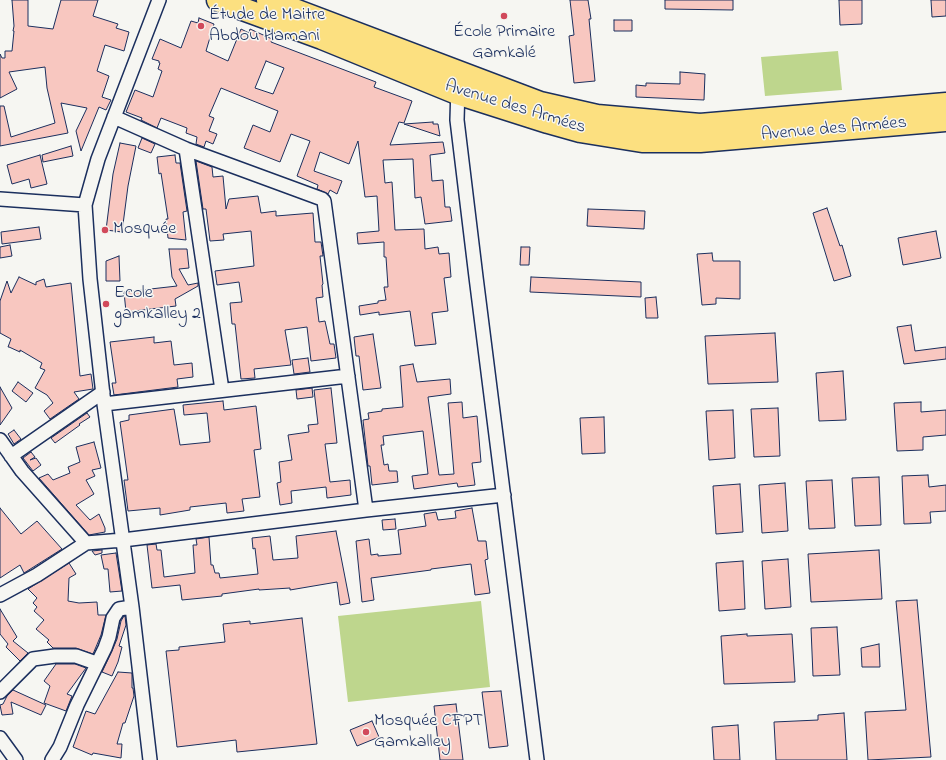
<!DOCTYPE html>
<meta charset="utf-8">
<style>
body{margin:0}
canvas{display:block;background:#f6f6f2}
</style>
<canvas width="946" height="760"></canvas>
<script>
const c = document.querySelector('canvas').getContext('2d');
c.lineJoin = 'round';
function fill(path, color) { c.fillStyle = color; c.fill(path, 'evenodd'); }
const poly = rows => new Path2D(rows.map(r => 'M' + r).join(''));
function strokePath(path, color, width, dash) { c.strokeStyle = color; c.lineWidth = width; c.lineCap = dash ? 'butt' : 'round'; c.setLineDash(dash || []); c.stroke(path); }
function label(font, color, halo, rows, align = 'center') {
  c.font = font + ' "Indie Flower",sans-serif'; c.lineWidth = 3; c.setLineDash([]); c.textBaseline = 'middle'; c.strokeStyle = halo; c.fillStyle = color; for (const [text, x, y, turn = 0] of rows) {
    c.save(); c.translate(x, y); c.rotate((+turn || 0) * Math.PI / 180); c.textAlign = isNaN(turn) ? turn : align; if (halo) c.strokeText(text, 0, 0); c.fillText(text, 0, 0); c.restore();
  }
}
fill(poly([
 [838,51,842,90,765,96,761,57],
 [481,601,490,687,348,702,338,616]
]), '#bed68d');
const building = poly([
 [12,0,28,0,28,26,53,29,61,0,98,0,93,16,118,24,116,28,129,32,124,51,105,45,97,71,109,76,102,97,111,100,106,110,99,107,81,151,76,131,87,108,61,103,68,133,0,146,0,106,4,106,11,137,55,123,47,88,45,67,9,72,17,89,0,98,0,54,2,58,5,58,5,51,12,51,14,31,13,31,14,26,12,0],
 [570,0,588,0,591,19,589,19,595,81,574,83,569,36,574,35,570,0],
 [665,0,733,0,733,10,665,9,665,0],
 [839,0,862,0,862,24,840,25,839,0],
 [931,0,946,0,946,16,932,17,931,0],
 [199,18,214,24,206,51,228,61,241,29,249,33,250,29,272,39,271,42,376,82,374,87,412,101,404,123,399,122,390,145,443,142,445,153,430,155,432,181,443,180,445,207,450,207,452,221,425,224,421,197,415,198,413,159,383,160,385,183,392,182,395,230,424,229,425,249,438,247,439,254,449,253,451,277,444,278,448,311,432,313,436,344,415,346,410,311,379,315,379,312,360,315,359,306,378,303,378,301,386,300,384,287,388,287,386,257,384,257,384,242,358,244,357,233,379,231,377,196,365,197,358,141,349,164,320,152,314,171,342,181,337,194,330,190,328,194,317,189,318,185,297,176,310,141,291,134,280,162,244,148,253,125,270,132,278,111,221,88,209,116,214,118,209,131,217,134,213,144,206,141,204,147,196,144,197,137,186,133,187,128,161,118,157,128,141,120,142,118,126,112,135,90,153,97,162,71,158,69,160,63,159,63,159,61,152,59,160,39,181,48,191,21,198,23,199,18],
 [266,61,284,68,273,94,255,88,266,61],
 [614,20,632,20,632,31,614,31,614,20],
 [680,72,705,74,704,100,636,97,636,85,646,86,646,83,680,84,680,72],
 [433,122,433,124,438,124,440,136,404,124,433,122],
 [142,138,155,144,151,153,138,148,142,138],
 [120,143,136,146,128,186,122,232,106,230,113,174,120,143],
 [71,146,73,156,43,162,42,155,71,146],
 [40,155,47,184,31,188,29,179,12,184,7,165,40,155],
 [175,155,176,163,180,163,187,211,183,212,186,240,168,238,166,219,168,219,161,173,159,174,157,157,175,155],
 [196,161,212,167,213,177,223,176,226,209,229,199,258,196,261,213,276,211,276,216,313,213,315,242,321,242,323,256,320,256,323,284,322,285,323,297,316,298,319,322,325,321,330,344,334,344,336,358,311,361,307,327,285,330,291,365,254,369,255,378,241,379,235,324,232,324,230,303,242,302,239,282,217,285,215,271,254,266,251,231,223,234,224,240,210,241,206,209,203,209,196,161],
 [827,208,840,246,842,245,851,276,834,281,813,213,827,208],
 [588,209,645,211,644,229,587,226,588,209],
 [39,227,41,239,2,244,1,232,39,227],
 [936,231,941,258,903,265,898,238,936,231],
 [10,245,12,256,0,258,0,247,10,245],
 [521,247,530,247,529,265,520,265,521,247],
 [169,249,187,249,189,268,179,269,188,285,198,283,198,286,175,299,176,306,126,312,124,292,177,286,172,277,169,249],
 [712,253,713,261,740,261,740,299,716,298,716,304,702,305,697,254,712,253],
 [119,256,120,281,106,281,106,261,119,256],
 [19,277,36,285,36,282,44,279,46,287,71,283,80,376,91,374,93,389,74,392,79,399,50,419,44,411,53,403,47,395,35,388,45,370,40,368,42,363,20,350,20,352,9,347,8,347,11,339,0,333,0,301,7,281,11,293,19,277],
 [531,277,641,282,641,297,530,292,531,277],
 [656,297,658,318,646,318,645,298,656,297],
 [911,325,915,351,946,347,946,359,904,364,897,327,911,325],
 [775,333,778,382,708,384,705,336,775,333],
 [373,334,381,388,363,390,359,356,356,356,354,337,373,334],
 [154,337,154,343,171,341,174,365,192,363,193,377,177,379,178,387,114,395,112,383,116,383,110,342,154,337],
 [308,358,310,372,294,374,292,360,308,358],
 [413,364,417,382,450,379,451,394,428,397,439,475,454,474,448,403,462,402,463,418,477,416,481,462,472,463,475,485,458,487,457,483,414,489,412,476,428,474,423,431,383,436,384,445,381,445,384,465,388,464,389,471,397,471,398,482,372,485,370,466,368,466,363,420,369,419,368,413,382,411,382,409,403,407,400,366,413,364],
 [843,371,846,420,819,421,816,373,843,371],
 [18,382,33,393,26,402,12,391,18,382],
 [0,387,12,408,0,425,0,387],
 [312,388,313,397,297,399,296,390,312,388],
 [331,388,337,443,325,444,330,482,350,480,351,495,327,498,326,487,291,491,292,503,280,505,277,483,281,482,279,462,292,460,288,435,309,432,308,425,318,424,314,390,331,388],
 [223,401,224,410,256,406,261,449,254,450,260,497,242,499,244,511,227,513,226,503,190,507,190,510,160,515,160,508,128,511,124,480,128,480,120,422,129,420,129,415,174,409,180,445,210,442,207,413,184,415,183,405,223,401],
 [921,402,921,412,946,410,946,435,923,437,923,450,897,451,894,403,921,402],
 [778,408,780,456,754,457,751,409,778,408],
 [733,410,735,458,709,460,706,411,733,410],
 [87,413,90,417,79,424,80,425,55,443,51,438,87,413],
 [604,417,605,453,582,454,580,418,604,417],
 [14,430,21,439,14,444,8,434,14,430],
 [94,442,101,468,92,470,95,476,86,480,94,494,76,505,90,520,99,514,105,528,105,532,89,535,39,478,48,474,53,480,70,473,68,467,80,462,76,447,94,442],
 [31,452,35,457,30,460,36,458,41,465,33,471,23,458,31,452],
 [928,475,929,487,946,485,946,511,930,512,931,523,904,524,902,476,928,475],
 [879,477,881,525,855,526,852,478,879,477],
 [832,480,835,528,809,529,806,481,832,480],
 [785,483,788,531,762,533,759,485,785,483],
 [740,484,743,532,716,534,713,486,740,484],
 [0,508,21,534,37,521,62,549,24,573,20,565,0,578,0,508],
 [472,508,478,541,486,541,488,559,485,560,490,593,475,595,471,564,431,569,431,570,371,578,374,600,362,602,356,541,369,539,371,555,378,554,378,556,401,554,398,530,426,526,424,514,436,512,438,520,456,518,455,511,472,508],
 [395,519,396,529,383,530,382,520,395,519],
 [336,531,350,603,340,605,337,582,290,590,290,588,259,590,259,589,222,594,222,596,182,600,180,585,152,588,147,545,156,544,157,550,161,550,164,577,195,573,193,545,197,545,196,539,209,537,211,565,213,565,215,573,219,573,220,578,258,574,255,548,253,549,252,538,270,536,273,560,298,558,296,536,336,531],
 [102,550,102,553,95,555,92,551,102,550],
 [879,550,882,599,811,602,808,554,879,550],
 [116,553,122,591,110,592,108,569,104,569,101,555,116,553],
 [788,559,791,607,765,609,762,561,788,559],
 [743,561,745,609,719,611,716,563,743,561],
 [69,563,76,574,69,578,68,601,79,603,97,602,98,615,106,615,101,635,93,654,76,648,53,648,47,642,49,640,36,629,44,620,34,611,37,607,33,603,37,598,28,589,69,563],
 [917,600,931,757,868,760,865,712,906,710,896,601,917,600],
 [0,609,17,637,13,641,28,653,20,661,6,647,8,644,0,634,0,609],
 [124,616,125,616,126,625,119,646,122,647,118,662,112,676,102,672,112,651,117,639,121,621,124,616],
 [302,618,317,744,237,752,236,740,177,747,166,651,179,650,179,647,225,642,223,624,250,621,250,624,302,618],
 [837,627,840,675,813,676,811,628,837,627],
 [747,634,747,636,792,634,795,682,724,684,721,636,747,634],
 [879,644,880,667,862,667,861,648,879,644],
 [56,664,75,664,86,668,67,694,72,696,66,711,44,703,50,686,44,681,56,664],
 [118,672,132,673,132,688,133,688,134,696,125,723,123,723,117,744,122,744,121,758,93,753,92,755,73,747,86,711,95,714,118,672],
 [13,690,46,705,41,715,11,702,13,714,2,715,0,705,3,704,7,696,13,690],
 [501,691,508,746,489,748,482,692,501,691],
 [456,704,463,760,440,760,434,706,456,704],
 [844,713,847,760,776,760,774,722,818,720,818,715,844,713],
 [372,721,379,737,357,746,350,730,372,721],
 [738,725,740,760,714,760,712,727,738,725]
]);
fill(building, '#f8c7c0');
strokePath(building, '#1b2f5e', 1);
const minor = poly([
 [458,87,457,120,476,277,537,760],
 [114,117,186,149,322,199,324,201,366,510,504,495],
 [186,149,222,390],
 [0,199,85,205],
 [104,404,348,376],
 [0,440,22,471,86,543],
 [11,456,103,392],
 [0,595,37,575,86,543,123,540,366,510],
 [0,692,33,659,55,656,76,656,96,663],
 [0,738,16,760],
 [52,760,60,747,77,705,105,648,109,637,113,618,119,609,132,607],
 [150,760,132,607,104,404,90,279,85,205,98,159,159,0]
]);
const trunk = poly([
 [218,0,322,38,457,93,548,122,580,131,642,141,700,141,946,120],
 [268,0,540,103,597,116,700,125,946,104]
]);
strokePath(minor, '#1b2f5e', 16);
strokePath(trunk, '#1b2f5e', 25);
strokePath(minor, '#f6f6f2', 13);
strokePath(trunk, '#fce080', 22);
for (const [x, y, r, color] of [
 [504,16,4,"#d1495b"],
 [201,26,4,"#d1495b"],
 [105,230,4,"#d1495b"],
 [106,304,4,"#d1495b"],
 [366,732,4,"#d1495b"]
]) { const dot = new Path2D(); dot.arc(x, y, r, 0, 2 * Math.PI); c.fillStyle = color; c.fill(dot); strokePath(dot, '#f6f6f2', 1.5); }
label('18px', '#1b2f5e', '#f6f6f2', [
 ["Étude de Maitre",209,16],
 ["Abdou Hamani",209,37],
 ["École Primaire",504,33,"center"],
 ["Gamkalé",504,54,"center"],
 ["Mosquée",113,230],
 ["Ecole",114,294],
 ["gamkalley 2",114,315],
 ["Mosquée CFPT",374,722],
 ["Gamkalley",374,743]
], 'left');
label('18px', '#1b2f5e', '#f6f6f2', [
 ["Avenue des Armées",515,108,17],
 ["Avenue des Armées",834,130,-5]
]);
</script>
